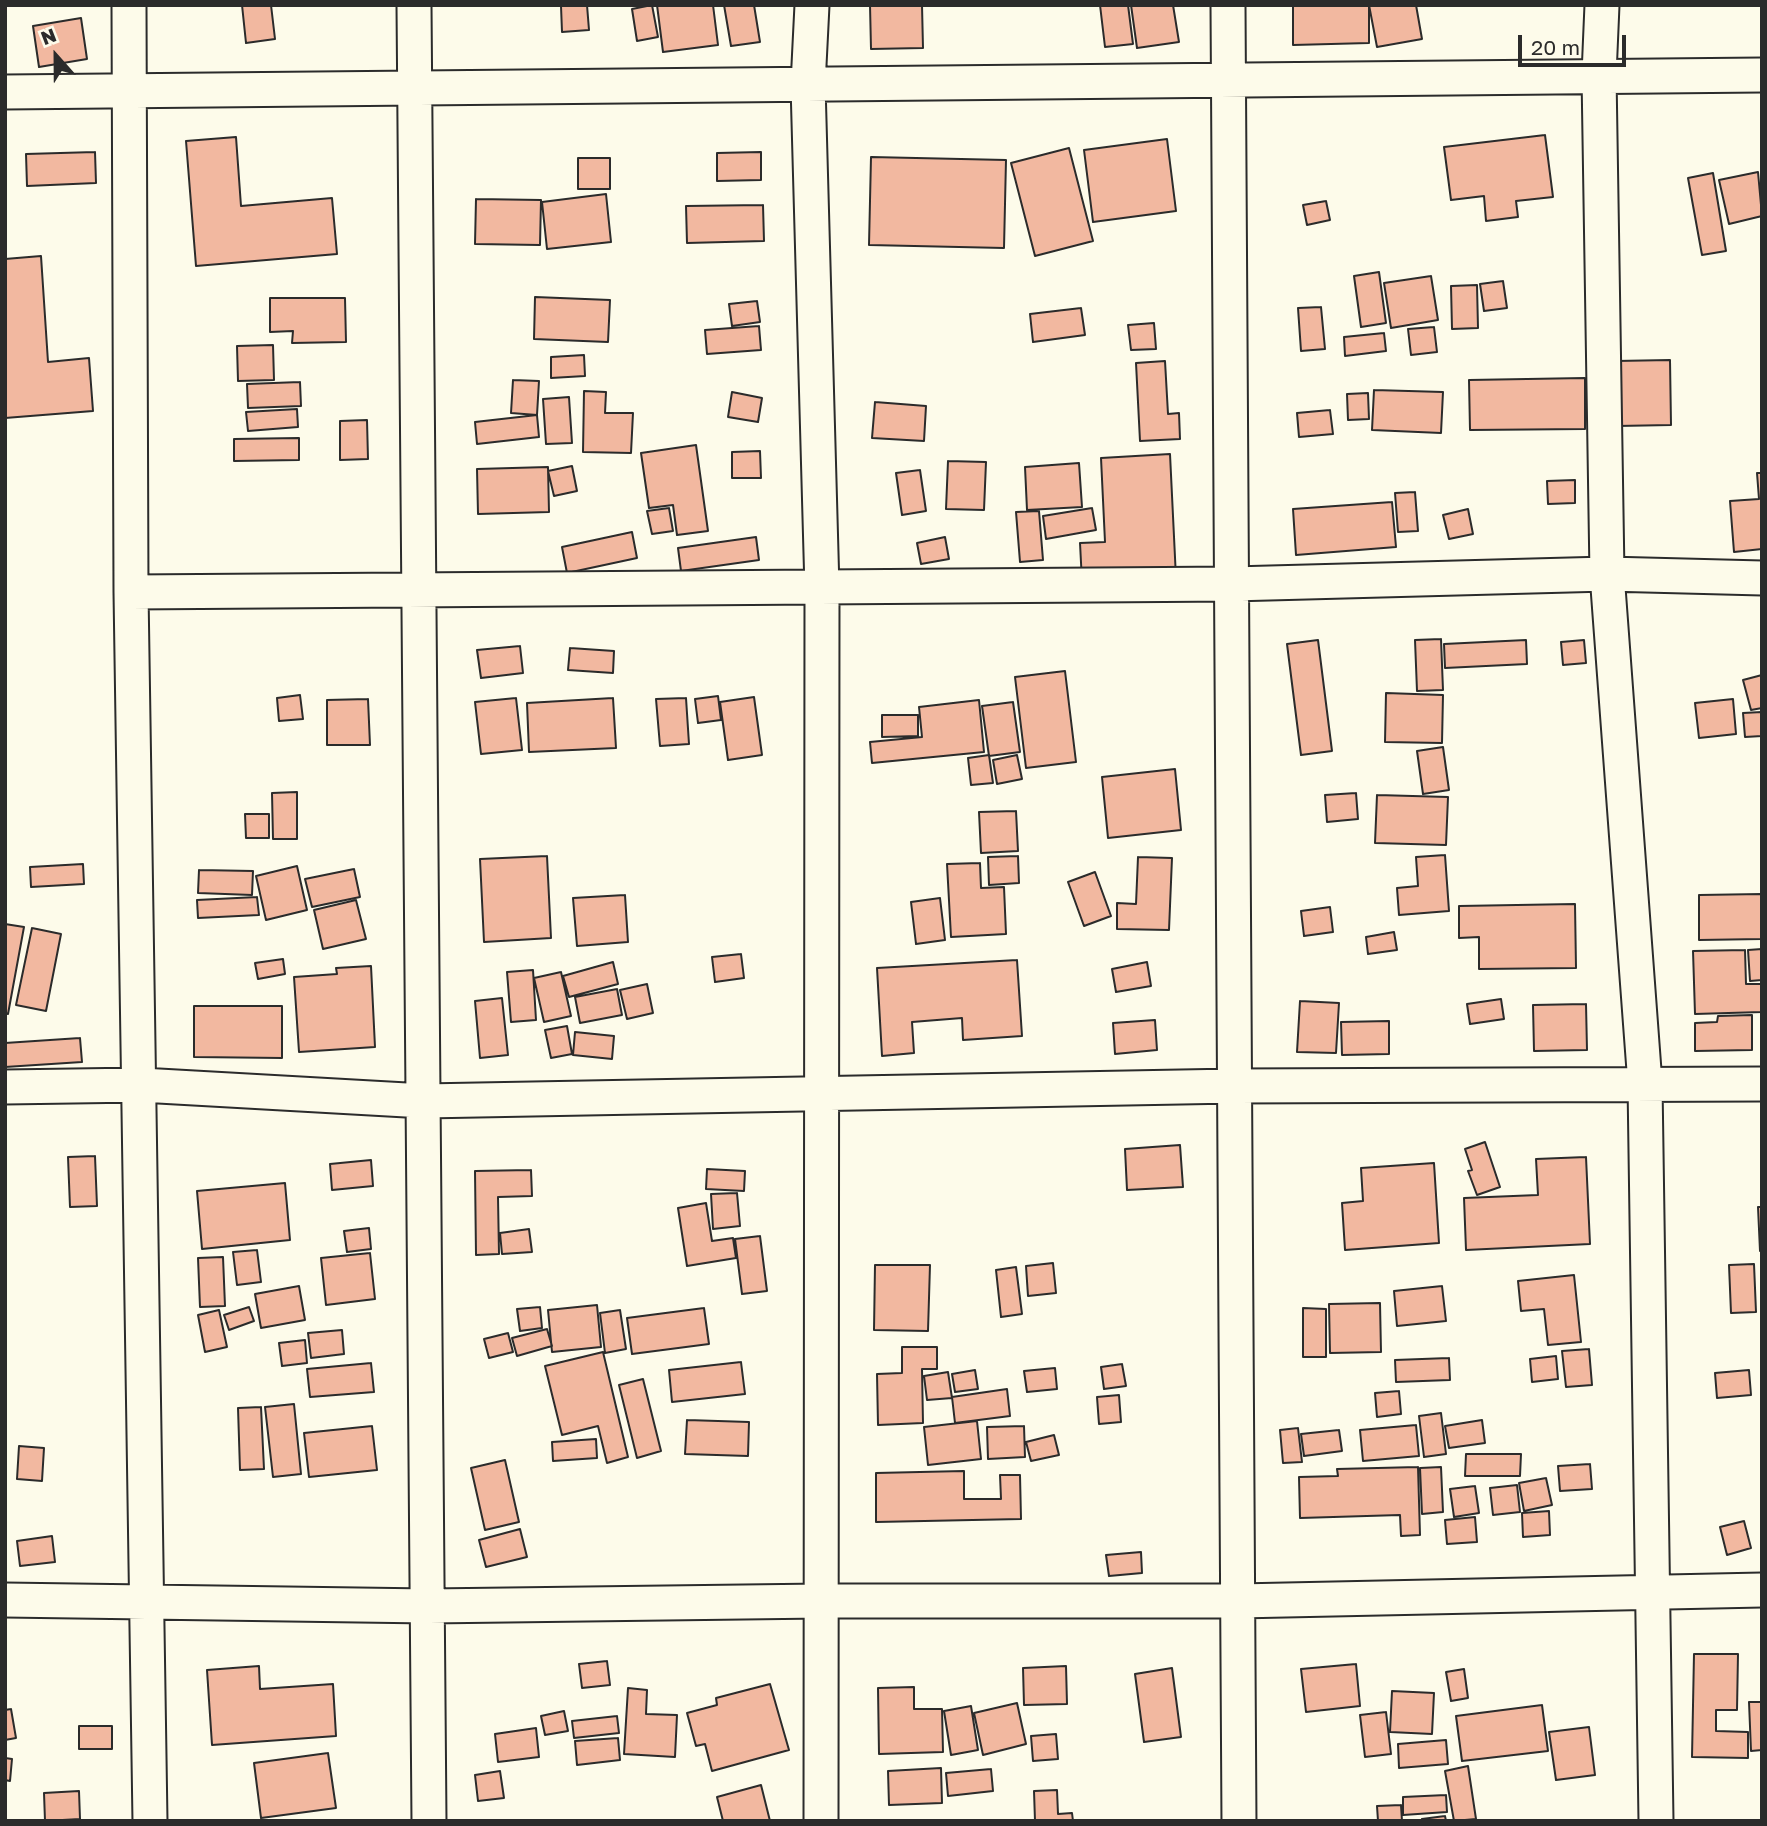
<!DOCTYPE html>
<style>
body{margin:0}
#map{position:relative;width:1767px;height:1826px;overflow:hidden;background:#fdfbea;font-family:"Golos Text",sans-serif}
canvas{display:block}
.frame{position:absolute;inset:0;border:7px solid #2b2b2b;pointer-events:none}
.north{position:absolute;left:21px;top:21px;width:70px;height:70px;-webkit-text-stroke:5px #fdfbea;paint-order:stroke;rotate:339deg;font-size:19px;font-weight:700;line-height:28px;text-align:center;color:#2b2b2b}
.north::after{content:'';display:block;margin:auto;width:24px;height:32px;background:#2b2b2b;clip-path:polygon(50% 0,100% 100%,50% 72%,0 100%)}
.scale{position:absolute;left:1518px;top:35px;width:108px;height:32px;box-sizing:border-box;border:4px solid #2b2b2b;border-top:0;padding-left:9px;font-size:21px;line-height:24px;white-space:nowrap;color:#2b2b2b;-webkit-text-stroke:5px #fdfbea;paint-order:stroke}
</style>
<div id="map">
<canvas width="1767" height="1826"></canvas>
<div class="frame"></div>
<div class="north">N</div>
<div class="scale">20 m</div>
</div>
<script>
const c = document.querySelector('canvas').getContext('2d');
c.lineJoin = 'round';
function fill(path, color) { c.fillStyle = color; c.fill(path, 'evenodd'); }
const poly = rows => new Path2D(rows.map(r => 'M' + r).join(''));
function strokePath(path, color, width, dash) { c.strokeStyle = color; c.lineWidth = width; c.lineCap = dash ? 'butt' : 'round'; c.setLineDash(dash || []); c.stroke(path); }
const building = poly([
 [242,5,271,5,275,39,246,43,242,5],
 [587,5,589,30,562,32,561,6,587,5],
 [652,5,658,37,637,41,632,9,652,5],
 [657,5,713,5,718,45,663,52,657,5],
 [724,5,754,5,760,42,731,46,724,5],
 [870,5,922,5,923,48,871,49,870,5],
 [1100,5,1128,5,1133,44,1105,47,1100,5],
 [1131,5,1173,5,1179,42,1137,48,1131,5],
 [1293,5,1369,5,1369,43,1293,45,1293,5],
 [1369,5,1416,5,1422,39,1377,47,1369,5],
 [81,18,87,59,39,67,33,26,81,18],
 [1545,135,1553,197,1516,201,1518,217,1486,221,1484,196,1451,200,1444,147,1545,135],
 [236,137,241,206,332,198,337,254,196,266,186,141,236,137],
 [1167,139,1176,211,1093,222,1084,150,1167,139],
 [1069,148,1093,241,1035,256,1011,163,1069,148],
 [95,152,96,183,27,186,26,154,95,152],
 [761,152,761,180,717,181,717,153,761,152],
 [871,157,1006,160,1004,248,869,245,871,157],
 [578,158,610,158,610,189,578,189,578,158],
 [1758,172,1762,216,1729,224,1719,180,1758,172],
 [1713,173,1726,251,1702,255,1688,178,1713,173],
 [606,194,611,242,547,249,542,202,606,194],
 [476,199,541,200,540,245,475,244,476,199],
 [1326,201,1330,220,1307,225,1303,205,1326,201],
 [763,205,764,241,687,243,686,206,763,205],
 [41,256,48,362,89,358,93,411,5,418,5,259,41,256],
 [1379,272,1386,323,1361,327,1354,276,1379,272],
 [1431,276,1438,320,1391,328,1384,283,1431,276],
 [1503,281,1507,308,1484,311,1480,284,1503,281],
 [1477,285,1478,328,1452,329,1451,286,1477,285],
 [535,297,610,300,608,342,534,339,535,297],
 [270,298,345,298,346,342,292,343,293,331,270,332,270,298],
 [757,301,760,322,732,326,729,304,757,301],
 [1321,307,1325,349,1301,351,1298,308,1321,307],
 [1081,308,1085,335,1033,342,1030,314,1081,308],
 [1154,323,1156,349,1131,350,1128,325,1154,323],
 [759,326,761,350,707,354,705,330,759,326],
 [1434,327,1437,352,1411,355,1408,329,1434,327],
 [1384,333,1386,351,1345,356,1344,337,1384,333],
 [273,345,274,380,238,381,237,346,273,345],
 [584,355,585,376,551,378,551,357,584,355],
 [1670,360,1671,425,1617,426,1616,361,1670,360],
 [1165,361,1168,414,1179,413,1180,439,1140,441,1136,363,1165,361],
 [1585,378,1585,429,1470,430,1469,380,1585,378],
 [513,380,539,381,537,415,511,413,513,380],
 [300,382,301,406,248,408,247,384,300,382],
 [1374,390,1443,392,1441,433,1372,430,1374,390],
 [584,391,606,392,605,413,633,413,631,453,583,452,584,391],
 [732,392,762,398,758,422,728,417,732,392],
 [1368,393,1369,419,1348,420,1347,394,1368,393],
 [569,397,572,443,546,444,543,399,569,397],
 [875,402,926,406,924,441,872,438,875,402],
 [297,409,298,427,248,431,246,412,297,409],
 [1330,410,1333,434,1299,437,1297,413,1330,410],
 [537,415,539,437,477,444,475,422,537,415],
 [367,420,368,459,340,460,340,421,367,420],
 [299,438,299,460,234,461,234,439,299,438],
 [696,445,708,531,677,535,673,505,649,508,641,453,696,445],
 [760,451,761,478,732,478,732,452,760,451],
 [1170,454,1176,578,1082,582,1080,543,1105,542,1101,458,1170,454],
 [948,461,986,462,984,510,946,509,948,461],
 [1079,463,1082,507,1027,510,1025,467,1079,463],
 [572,466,577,491,554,496,548,471,572,466],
 [548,467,549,512,478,514,477,469,548,467],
 [920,470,926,511,902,515,896,473,920,470],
 [1757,473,1762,473,1762,549,1734,552,1730,501,1759,499,1757,473],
 [1575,480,1575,503,1548,504,1547,481,1575,480],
 [1415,492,1418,531,1398,532,1395,493,1415,492],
 [1392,502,1396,547,1296,555,1293,509,1392,502],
 [669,508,673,531,652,534,647,511,669,508],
 [1092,508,1096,530,1046,539,1043,516,1092,508],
 [1468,509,1473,534,1449,539,1443,515,1468,509],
 [1039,511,1043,560,1020,562,1016,512,1039,511],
 [632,532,637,558,567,573,562,547,632,532],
 [756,537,759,560,681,571,678,548,756,537],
 [945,537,949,559,921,564,917,543,945,537],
 [1441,639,1443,690,1417,691,1415,640,1441,639],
 [1318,640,1332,751,1301,755,1287,644,1318,640],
 [1526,640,1527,664,1445,668,1444,644,1526,640],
 [1584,640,1586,663,1563,665,1561,642,1584,640],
 [520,646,523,673,481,678,477,650,520,646],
 [570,648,614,651,613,673,568,670,570,648],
 [1065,671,1076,762,1026,768,1015,677,1065,671],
 [1762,675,1762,708,1751,710,1743,680,1762,675],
 [1386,693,1443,695,1442,743,1385,742,1386,693],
 [300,695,303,719,279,721,277,698,300,695],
 [718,696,721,720,698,723,695,699,718,696],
 [754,697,762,755,728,760,720,702,754,697],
 [516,698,522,750,481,754,475,702,516,698],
 [613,698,616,748,529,752,527,703,613,698],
 [686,698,689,744,660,746,656,699,686,698],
 [368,699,370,745,327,745,327,700,368,699],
 [1733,699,1736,734,1699,738,1695,703,1733,699],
 [979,700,984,752,872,763,870,742,922,737,919,707,979,700],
 [1013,702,1020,752,989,756,982,706,1013,702],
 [1762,712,1762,736,1745,737,1743,713,1762,712],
 [882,715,918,715,918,736,882,737,882,715],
 [1443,747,1449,790,1423,794,1417,751,1443,747],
 [989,755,993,783,971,785,968,758,989,755],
 [1017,755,1022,779,997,784,993,760,1017,755],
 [1175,769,1181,830,1108,838,1102,777,1175,769],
 [297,792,297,839,273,839,272,793,297,792],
 [1356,793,1358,819,1327,822,1325,795,1356,793],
 [1377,795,1448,797,1446,845,1375,843,1377,795],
 [1016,811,1018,851,981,853,979,812,1016,811],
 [245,814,269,814,269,838,246,838,245,814],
 [1445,855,1449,911,1399,915,1397,888,1418,886,1416,857,1445,855],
 [547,856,551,938,484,942,480,859,547,856],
 [1018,856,1019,883,989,885,988,857,1018,856],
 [1138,857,1172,858,1169,930,1117,929,1117,903,1136,904,1138,857],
 [980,863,981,888,1004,887,1006,934,951,937,947,864,980,863],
 [83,864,84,884,31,887,30,867,83,864],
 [297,866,307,910,266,920,256,876,297,866],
 [354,869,360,897,312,907,305,879,354,869],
 [199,870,253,871,252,895,198,893,199,870],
 [1095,872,1111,916,1084,926,1068,882,1095,872],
 [1762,894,1762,939,1699,940,1699,895,1762,894],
 [625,895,628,942,577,946,573,898,625,895],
 [257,897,259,915,198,918,197,900,257,897],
 [940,898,945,940,916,944,911,902,940,898],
 [356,900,366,939,323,949,314,910,356,900],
 [1575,904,1576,968,1479,969,1479,937,1459,938,1459,906,1575,904],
 [1330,907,1333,932,1304,936,1301,911,1330,907],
 [5,924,24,927,8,1014,5,1013,5,924],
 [32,928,61,934,46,1011,16,1005,32,928],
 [1394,932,1397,950,1368,954,1366,937,1394,932],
 [1762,949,1762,980,1750,981,1748,950,1762,949],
 [1745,950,1746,984,1762,984,1762,1012,1695,1014,1693,951,1745,950],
 [741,954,744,978,715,982,712,957,741,954],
 [283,959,285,974,258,979,255,963,283,959],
 [1017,960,1022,1036,963,1040,962,1018,912,1022,914,1053,882,1056,877,968,1017,960],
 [613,962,618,984,569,997,563,976,613,962],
 [1147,962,1151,986,1116,992,1112,969,1147,962],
 [371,966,375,1047,299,1052,294,977,337,974,336,968,371,966],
 [533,970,536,1020,511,1022,507,972,533,970],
 [561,972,571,1016,544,1022,534,978,561,972],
 [647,984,653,1013,627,1019,620,990,647,984],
 [617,989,622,1015,580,1023,575,997,617,989],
 [502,998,508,1055,480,1058,475,1001,502,998],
 [1501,999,1504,1019,1470,1024,1467,1004,1501,999],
 [1300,1001,1339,1003,1336,1053,1297,1052,1300,1001],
 [1586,1004,1587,1050,1534,1051,1533,1005,1586,1004],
 [194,1006,282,1006,282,1058,194,1057,194,1006],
 [1752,1015,1752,1050,1695,1051,1695,1023,1717,1022,1718,1016,1752,1015],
 [1155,1020,1157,1050,1115,1054,1113,1023,1155,1020],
 [1389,1021,1389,1054,1342,1055,1341,1022,1389,1021],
 [567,1026,572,1054,551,1058,545,1030,567,1026],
 [575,1032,614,1036,612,1059,573,1055,575,1032],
 [80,1038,82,1062,5,1067,5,1043,80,1038],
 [1485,1142,1500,1187,1477,1195,1468,1171,1472,1170,1465,1149,1485,1142],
 [1180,1145,1183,1187,1127,1190,1125,1149,1180,1145],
 [95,1156,97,1206,70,1207,68,1157,95,1156],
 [1586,1157,1590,1244,1466,1250,1464,1198,1538,1195,1536,1159,1586,1157],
 [371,1160,373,1186,332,1190,330,1164,371,1160],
 [1434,1163,1439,1243,1345,1250,1342,1203,1363,1201,1361,1168,1434,1163],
 [707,1169,745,1171,744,1191,706,1189,707,1169],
 [531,1170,532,1196,498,1197,499,1254,476,1255,475,1171,531,1170],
 [285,1183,290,1240,202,1249,197,1191,285,1183],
 [737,1193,740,1226,713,1229,711,1194,737,1193],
 [706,1203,712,1241,733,1238,736,1258,687,1266,678,1208,706,1203],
 [1758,1207,1762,1207,1762,1251,1760,1251,1758,1207],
 [369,1228,371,1249,347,1252,344,1231,369,1228],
 [529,1229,532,1252,502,1254,500,1233,529,1229],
 [760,1236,767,1291,742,1294,735,1239,760,1236],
 [257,1250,261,1282,237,1285,233,1252,257,1250],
 [370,1253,375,1299,326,1305,321,1258,370,1253],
 [223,1257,225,1306,200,1307,198,1258,223,1257],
 [1053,1263,1056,1293,1028,1296,1026,1266,1053,1263],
 [1754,1264,1756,1312,1731,1313,1729,1265,1754,1264],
 [875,1265,930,1265,928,1331,874,1330,875,1265],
 [1016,1267,1022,1314,1001,1317,996,1270,1016,1267],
 [1574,1275,1581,1342,1548,1345,1544,1309,1521,1311,1518,1281,1574,1275],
 [299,1286,305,1320,261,1328,255,1294,299,1286],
 [1442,1286,1446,1321,1397,1326,1394,1291,1442,1286],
 [1380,1303,1381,1352,1330,1353,1329,1304,1380,1303],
 [597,1305,601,1347,552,1352,548,1310,597,1305],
 [249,1307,254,1321,229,1330,224,1315,249,1307],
 [540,1307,542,1328,520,1331,517,1309,540,1307],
 [704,1308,709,1344,632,1354,627,1318,704,1308],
 [1303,1308,1326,1309,1326,1357,1303,1357,1303,1308],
 [219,1310,227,1347,205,1352,198,1315,219,1310],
 [620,1310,626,1349,605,1353,600,1313,620,1310],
 [547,1329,552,1346,517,1356,512,1338,547,1329],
 [342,1330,344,1354,311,1358,308,1333,342,1330],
 [508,1333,513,1352,489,1358,484,1339,508,1333],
 [305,1340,307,1363,282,1366,279,1343,305,1340],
 [902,1347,937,1347,937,1369,922,1369,923,1423,878,1425,877,1374,902,1373,902,1347],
 [1589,1349,1592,1385,1566,1387,1562,1351,1589,1349],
 [603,1352,628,1457,607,1463,598,1426,562,1435,545,1366,603,1352],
 [1556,1356,1558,1379,1532,1382,1530,1359,1556,1356],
 [1449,1358,1450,1380,1396,1382,1395,1360,1449,1358],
 [741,1362,745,1394,672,1402,669,1370,741,1362],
 [371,1363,374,1392,310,1397,307,1369,371,1363],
 [1122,1364,1126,1386,1104,1389,1101,1367,1122,1364],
 [1055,1368,1057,1389,1027,1392,1024,1371,1055,1368],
 [975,1370,978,1389,955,1392,952,1374,975,1370],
 [1749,1370,1751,1395,1717,1398,1715,1373,1749,1370],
 [948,1372,952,1398,927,1400,924,1376,948,1372],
 [643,1379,661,1451,637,1458,619,1385,643,1379],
 [1007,1389,1010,1416,955,1423,952,1397,1007,1389],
 [1399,1391,1401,1414,1377,1417,1375,1393,1399,1391],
 [1119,1395,1121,1422,1099,1424,1097,1397,1119,1395],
 [294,1404,301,1474,273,1477,265,1407,294,1404],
 [261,1407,264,1469,240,1470,238,1408,261,1407],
 [1441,1413,1446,1454,1424,1457,1419,1416,1441,1413],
 [687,1420,749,1422,748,1456,685,1454,687,1420],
 [1482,1420,1485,1443,1449,1448,1445,1426,1482,1420],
 [977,1421,981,1459,928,1465,924,1427,977,1421],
 [1416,1425,1419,1456,1363,1461,1360,1430,1416,1425],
 [372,1426,377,1470,309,1477,304,1433,372,1426],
 [1024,1426,1025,1457,988,1459,987,1427,1024,1426],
 [1298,1428,1302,1462,1283,1463,1280,1430,1298,1428],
 [1339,1430,1342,1451,1304,1456,1301,1434,1339,1430],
 [1054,1435,1059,1455,1031,1461,1026,1442,1054,1435],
 [596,1439,597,1458,553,1461,552,1442,596,1439],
 [19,1446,44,1448,42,1481,17,1479,19,1446],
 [1466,1454,1521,1454,1520,1476,1465,1476,1466,1454],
 [505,1460,519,1522,485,1530,471,1468,505,1460],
 [1590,1464,1592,1489,1560,1491,1558,1466,1590,1464],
 [1418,1467,1420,1535,1401,1536,1400,1515,1300,1518,1299,1477,1338,1476,1337,1469,1418,1467],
 [1441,1467,1443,1512,1422,1514,1420,1468,1441,1467],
 [964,1471,964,1499,1001,1499,1000,1475,1020,1475,1021,1519,876,1522,876,1473,964,1471],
 [1546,1478,1552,1505,1524,1511,1519,1483,1546,1478],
 [1517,1485,1520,1512,1493,1515,1490,1488,1517,1485],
 [1475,1486,1479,1513,1454,1517,1450,1489,1475,1486],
 [1549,1511,1550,1535,1523,1537,1522,1513,1549,1511],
 [1475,1517,1477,1542,1447,1544,1445,1520,1475,1517],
 [1744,1521,1751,1548,1727,1555,1720,1527,1744,1521],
 [520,1529,527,1557,486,1567,479,1540,520,1529],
 [52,1536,55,1562,20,1566,17,1541,52,1536],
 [1141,1552,1142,1573,1109,1576,1106,1555,1141,1552],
 [1694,1654,1738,1654,1737,1710,1716,1710,1716,1731,1748,1732,1748,1758,1692,1757,1694,1654],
 [607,1661,610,1685,582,1688,579,1664,607,1661],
 [1356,1664,1360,1706,1306,1712,1301,1669,1356,1664],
 [259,1666,260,1689,333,1684,336,1736,212,1745,207,1670,259,1666],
 [1066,1666,1067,1704,1024,1705,1023,1668,1066,1666],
 [1172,1668,1181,1737,1144,1742,1135,1674,1172,1668],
 [1464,1669,1468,1698,1451,1701,1446,1672,1464,1669],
 [770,1684,789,1750,712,1771,705,1744,696,1746,687,1713,717,1705,716,1698,770,1684],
 [914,1687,914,1709,942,1709,943,1752,879,1754,878,1688,914,1687],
 [628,1688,647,1690,646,1714,677,1715,675,1757,624,1754,628,1688],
 [1392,1691,1434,1693,1432,1734,1390,1732,1392,1691],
 [1749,1702,1762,1702,1762,1750,1751,1751,1749,1702],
 [1017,1703,1026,1744,983,1755,974,1713,1017,1703],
 [1542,1705,1548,1751,1462,1761,1456,1716,1542,1705],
 [971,1706,978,1750,951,1755,944,1711,971,1706],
 [11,1709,16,1738,5,1740,5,1710,11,1709],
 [564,1711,568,1731,545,1735,541,1716,564,1711],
 [1386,1712,1391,1754,1365,1757,1360,1715,1386,1712],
 [617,1716,619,1733,574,1738,572,1721,617,1716],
 [79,1726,112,1726,112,1749,79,1749,79,1726],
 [1589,1727,1595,1775,1556,1780,1549,1732,1589,1727],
 [536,1728,539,1757,498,1762,495,1734,536,1728],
 [1056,1734,1058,1759,1033,1761,1031,1736,1056,1734],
 [618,1738,620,1760,577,1765,575,1741,618,1738],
 [1446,1740,1448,1764,1399,1768,1398,1744,1446,1740],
 [328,1753,336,1808,261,1818,254,1763,328,1753],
 [5,1758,12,1759,10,1781,5,1780,5,1758],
 [1468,1766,1476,1819,1454,1821,1445,1771,1468,1766],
 [941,1768,942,1803,889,1805,888,1771,941,1768],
 [991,1769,993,1791,948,1796,946,1773,991,1769],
 [500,1771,504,1798,478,1801,475,1775,500,1771],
 [761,1785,770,1821,723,1821,717,1797,761,1785],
 [1057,1790,1058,1814,1072,1813,1073,1821,1035,1821,1034,1791,1057,1790],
 [79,1791,80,1819,45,1821,44,1793,79,1791],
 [1446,1795,1447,1812,1403,1815,1403,1797,1446,1795],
 [1401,1805,1402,1821,1378,1821,1377,1806,1401,1805],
 [1445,1816,1446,1821,1423,1821,1422,1819,1445,1816]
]);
fill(building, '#f2b8a0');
strokePath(building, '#2b2b2b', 2);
const street = poly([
 [129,5,131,592,150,1821],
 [414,5,429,1821],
 [812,5,808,85,822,589,821,1821],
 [1228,5,1239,1821],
 [1602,5,1599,75,1607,574,1645,1084,1656,1821],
 [5,92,1762,75],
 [131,592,1232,584,1607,574,1762,578],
 [5,1087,141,1085,424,1101,1235,1086,1762,1084],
 [5,1600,429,1606,822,1601,1238,1601,1762,1590]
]);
strokePath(street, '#2b2b2b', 37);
strokePath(street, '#fdfbea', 33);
</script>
